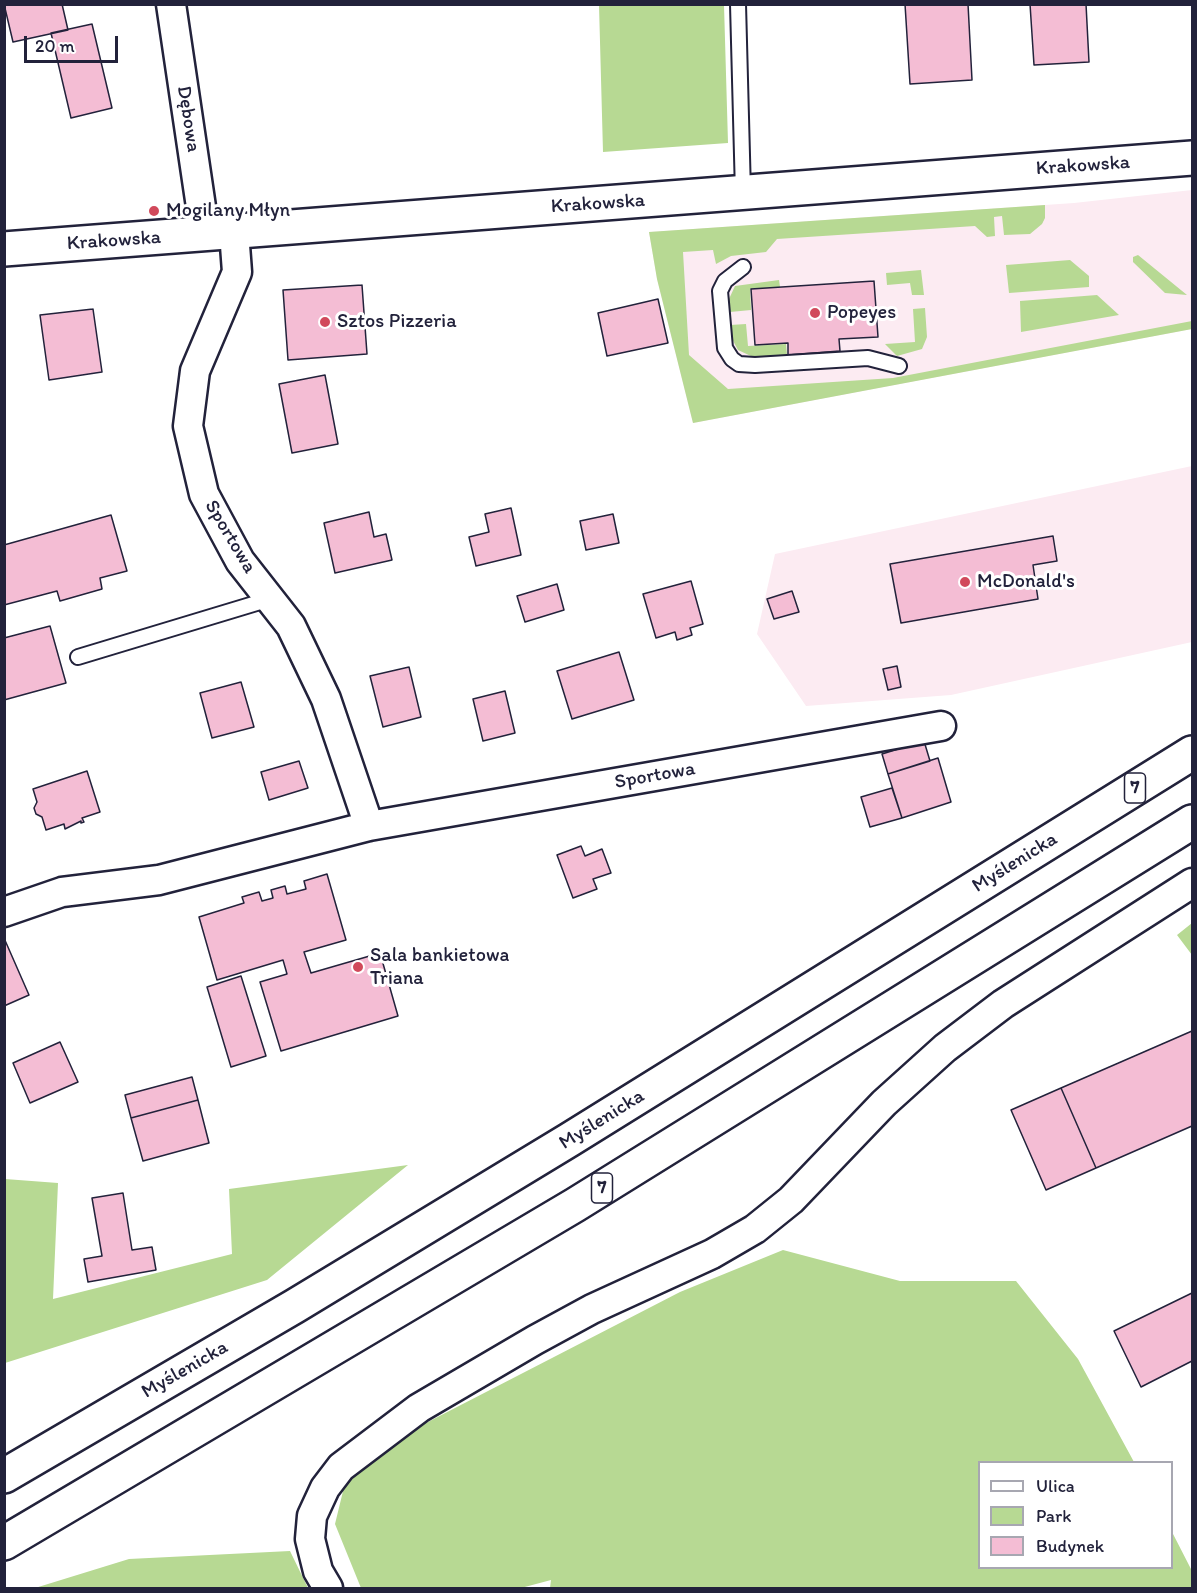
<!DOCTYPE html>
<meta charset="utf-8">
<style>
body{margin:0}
#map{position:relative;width:1197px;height:1593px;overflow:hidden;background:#fff;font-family:Itim,sans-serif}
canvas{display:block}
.frame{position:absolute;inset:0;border:6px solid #22223b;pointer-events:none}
.legend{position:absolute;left:978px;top:1461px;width:195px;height:108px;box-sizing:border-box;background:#fff;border:2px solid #a7a7b1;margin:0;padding:8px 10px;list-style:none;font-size:18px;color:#22223b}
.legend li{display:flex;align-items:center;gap:12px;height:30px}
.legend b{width:30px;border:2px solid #a7a7b1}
.scale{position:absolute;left:24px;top:36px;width:94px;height:27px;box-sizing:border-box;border:3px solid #22223b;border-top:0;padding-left:8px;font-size:18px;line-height:21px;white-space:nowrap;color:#22223b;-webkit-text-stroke:4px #fff;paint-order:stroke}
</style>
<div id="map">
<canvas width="1197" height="1593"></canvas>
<div class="frame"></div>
<ul class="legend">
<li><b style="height:8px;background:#fff"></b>Ulica</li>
<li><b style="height:16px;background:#b7d993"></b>Park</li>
<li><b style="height:16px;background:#f4bdd4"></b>Budynek</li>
</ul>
<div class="scale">20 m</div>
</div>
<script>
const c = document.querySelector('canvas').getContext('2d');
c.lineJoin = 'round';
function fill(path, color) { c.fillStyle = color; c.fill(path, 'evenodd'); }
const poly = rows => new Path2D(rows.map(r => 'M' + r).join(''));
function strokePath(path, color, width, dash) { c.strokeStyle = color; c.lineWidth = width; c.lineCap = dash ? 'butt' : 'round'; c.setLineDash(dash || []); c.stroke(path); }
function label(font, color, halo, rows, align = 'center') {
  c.font = font + ' Itim,sans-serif'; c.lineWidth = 6; c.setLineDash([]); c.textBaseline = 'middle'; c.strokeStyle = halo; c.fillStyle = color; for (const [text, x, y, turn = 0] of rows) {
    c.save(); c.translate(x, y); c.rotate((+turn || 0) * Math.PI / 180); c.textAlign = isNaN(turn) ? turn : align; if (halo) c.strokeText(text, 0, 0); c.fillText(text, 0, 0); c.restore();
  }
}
fill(poly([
 [1192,190,1192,329,693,423,657,279,649,232,1074,203],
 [1192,466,1192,642,951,695,806,706,757,634,775,554]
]), '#fcebf2');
fill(poly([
 [599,5,724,5,728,143,603,152],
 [1045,205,1045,218,1042,224,1030,234,1004,235,1002,216,994,217,995,236,987,237,975,226,777,239,766,252,731,256,716,264,713,250,683,252,689,355,728,389,893,378,1192,321,1192,329,693,423,657,279,649,232],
 [1138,255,1187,295,1165,293,1133,262,1133,257],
 [1070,260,1089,276,1089,287,1009,293,1006,265],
 [921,270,924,295,912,295,910,283,887,285,886,273],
 [779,280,780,287,750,289,751,310,730,312,729,299,735,286],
 [1097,295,1119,315,1021,332,1020,301],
 [925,308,927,337,922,349,897,356,885,344,915,342,913,309],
 [746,324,748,346,786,344,787,355,753,357,738,350,731,337,730,325],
 [1192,923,1192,955,1177,935],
 [408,1165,267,1280,5,1363,5,1179,58,1183,53,1299,232,1254,229,1189],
 [783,1250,900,1281,1016,1281,1078,1359,1134,1462,980,1462,980,1568,1172,1568,1172,1532,1192,1571,1192,1588,550,1588,551,1580,521,1588,361,1588,335,1524,345,1483,424,1424,680,1292],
 [290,1551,308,1588,35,1588,129,1559]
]), '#b7d993');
const building = poly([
 [4,4,62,4,68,30,13,42,4,4],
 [905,4,968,4,972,80,910,84,905,4],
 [1030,4,1086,4,1089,62,1034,65,1030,4],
 [92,24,112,108,71,118,51,33,92,24],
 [874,281,878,337,839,339,840,351,788,355,788,343,755,345,751,289,874,281],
 [362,285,367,354,288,360,283,290,362,285],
 [658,299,668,343,607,356,598,313,658,299],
 [93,309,102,372,49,380,40,315,93,309],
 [325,375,338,444,292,453,279,384,325,375],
 [511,508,521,555,476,566,469,537,489,532,485,514,511,508],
 [369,512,374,537,386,534,392,560,335,573,324,523,369,512],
 [613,514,619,543,586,550,580,521,613,514],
 [111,515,127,571,100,578,102,589,60,601,57,591,4,605,4,545,111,515],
 [1053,536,1057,561,1033,565,1038,599,901,623,890,564,1053,536],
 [691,581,703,624,690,628,692,635,677,640,675,632,656,638,643,594,691,581],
 [557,584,564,610,525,622,517,596,557,584],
 [792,591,799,612,774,619,767,599,792,591],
 [50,626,66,683,4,700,4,638,50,626],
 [619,652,634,700,572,719,557,671,619,652],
 [897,666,901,687,888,690,883,669,897,666],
 [409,667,421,717,383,727,370,676,409,667],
 [241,682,254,727,212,738,200,693,241,682],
 [505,691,515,733,483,741,473,699,505,691],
 [924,741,930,761,888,774,882,754,924,741],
 [938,758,951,802,902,818,888,774,938,758],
 [299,761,308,788,269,800,261,772,299,761],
 [87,771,100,812,82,818,84,822,81,823,81,821,65,829,64,824,46,830,42,817,36,814,34,808,37,802,33,789,87,771],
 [892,788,902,818,870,827,861,797,892,788],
 [581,846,585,856,602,849,611,873,593,879,597,889,573,898,557,855,581,846],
 [327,874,346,940,304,952,311,973,380,953,398,1016,281,1051,260,982,287,974,283,960,217,980,199,917,244,903,242,897,259,892,262,901,273,898,271,890,285,886,287,894,306,889,304,881,327,874],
 [4,938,29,995,4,1006,4,938],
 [241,976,266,1056,231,1067,207,987,241,976],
 [1192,1031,1192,1126,1096,1168,1061,1088,1192,1031],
 [60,1042,78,1082,30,1103,13,1063,60,1042],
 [192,1077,198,1100,131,1118,125,1095,192,1077],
 [1061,1088,1096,1168,1046,1190,1011,1110,1061,1088],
 [198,1100,209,1143,143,1161,131,1118,198,1100],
 [123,1193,132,1250,152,1247,156,1270,88,1282,84,1259,102,1256,92,1198,123,1193],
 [1192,1293,1192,1361,1141,1387,1114,1331,1192,1293]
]);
fill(building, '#f4bdd4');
strokePath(building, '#22223b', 1.5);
const lane = poly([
 [738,4,743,193],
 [743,267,725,281,720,291,725,348,732,359,739,364,755,365,868,358,899,366],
 [78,657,270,599]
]);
const street = poly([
 [171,4,205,234],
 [234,232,237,272,195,371,188,426,204,494,240,561,291,626,326,699,369,826],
 [4,912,62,892,159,880,369,826,941,726],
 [328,1588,318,1571,310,1539,312,1516,325,1488,341,1467,419,1408,535,1340,592,1309,712,1254,755,1229,791,1200,884,1103,945,1048,1003,1004,1192,883]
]);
const secondary = poly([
 [4,249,1192,158]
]);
const highway = poly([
 [4,1476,295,1306,569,1140,1192,753],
 [4,1543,575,1205,1192,822]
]);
strokePath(lane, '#22223b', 18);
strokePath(street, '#22223b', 33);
strokePath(secondary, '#22223b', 38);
strokePath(highway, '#22223b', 38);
strokePath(lane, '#fff', 14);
strokePath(street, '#fff', 28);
strokePath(secondary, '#fff', 33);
strokePath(highway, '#fff', 33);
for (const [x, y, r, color] of [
 [154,211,6,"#d1495b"],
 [815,313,6,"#d1495b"],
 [325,322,6,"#d1495b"],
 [965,582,6,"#d1495b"],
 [358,967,6,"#d1495b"]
]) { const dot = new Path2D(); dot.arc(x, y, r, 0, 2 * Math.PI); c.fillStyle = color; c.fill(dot); strokePath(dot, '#fff', 2); }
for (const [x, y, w] of [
 [1135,788,21],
 [602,1188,21]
]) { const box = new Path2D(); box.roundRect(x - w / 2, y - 15, w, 30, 4.5); c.fillStyle = '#fff'; c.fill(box); strokePath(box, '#22223b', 1.5); }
label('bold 18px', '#22223b', null, [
 ["7",1135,788],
 ["7",602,1188]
]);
label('20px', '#22223b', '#fff', [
 ["Dębowa",188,119,81],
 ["Krakowska",1083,166,-4],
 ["Krakowska",598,204,-4],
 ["Krakowska",114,241,-4],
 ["Sportowa",230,537,59],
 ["Sportowa",655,776,-10],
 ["Myślenicka",1015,863,-32],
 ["Myślenicka",602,1120,-32],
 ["Myślenicka",185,1370,-30]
]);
label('20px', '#22223b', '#fff', [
 ["Mogilany Młyn",166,211],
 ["Popeyes",827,313],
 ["Sztos Pizzeria",337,322],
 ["McDonald's",977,582],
 ["Sala bankietowa",370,956],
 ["Triana",370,979]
], 'left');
</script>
